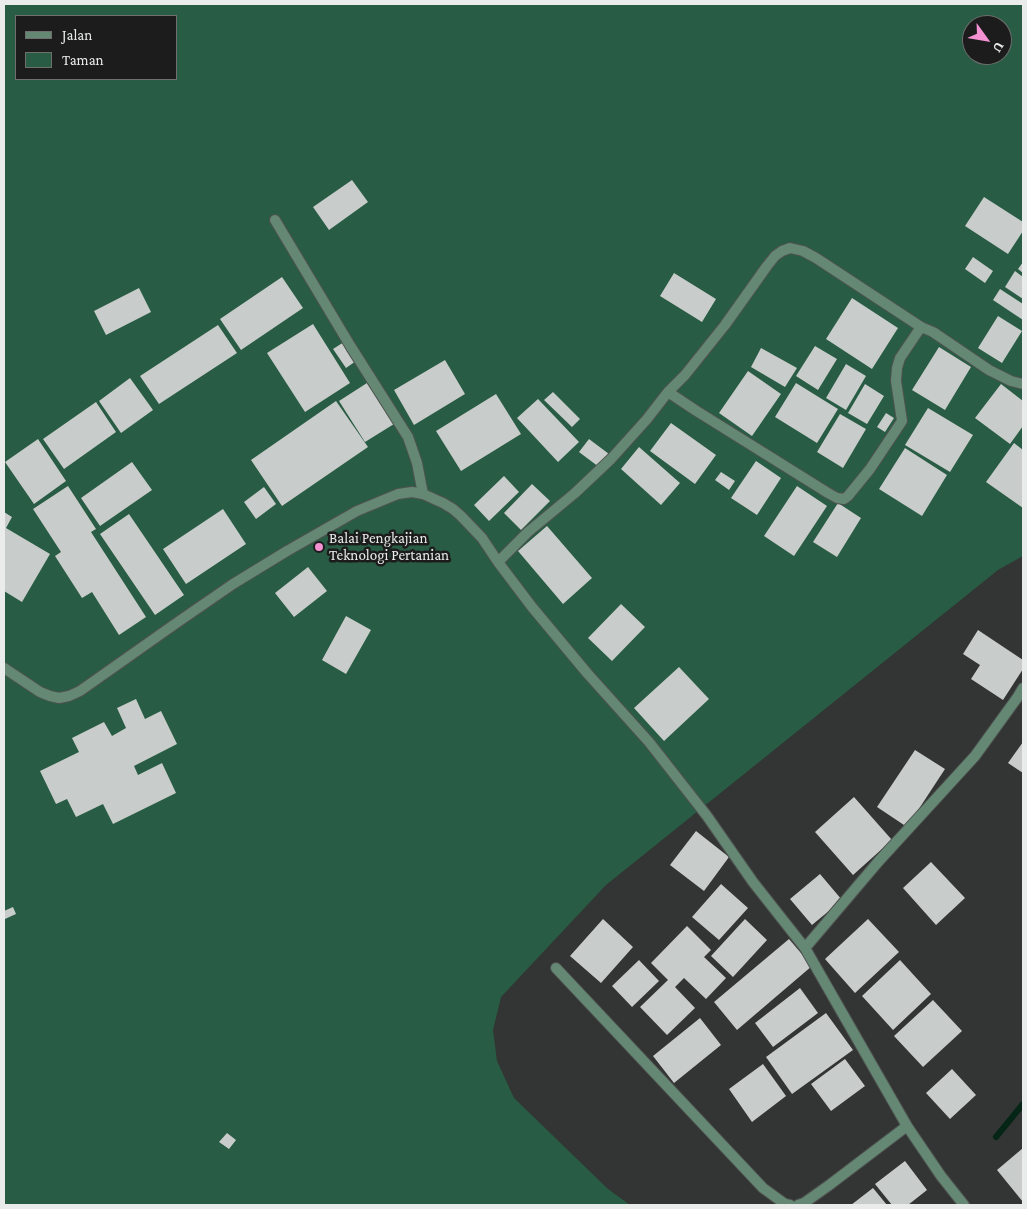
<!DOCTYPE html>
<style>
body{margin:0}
#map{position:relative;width:1027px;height:1209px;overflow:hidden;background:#323533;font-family:"Crimson Pro",serif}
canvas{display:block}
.frame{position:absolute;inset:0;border:5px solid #eaeceb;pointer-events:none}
.legend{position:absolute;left:15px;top:15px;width:162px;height:65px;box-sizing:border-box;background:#1b1c1b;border:1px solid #6e6f6e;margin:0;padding:6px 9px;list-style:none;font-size:15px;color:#eaeceb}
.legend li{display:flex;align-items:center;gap:10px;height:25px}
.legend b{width:25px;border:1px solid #6e6f6e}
.north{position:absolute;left:962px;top:15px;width:50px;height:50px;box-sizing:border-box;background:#1b1c1b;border:1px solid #6e6f6e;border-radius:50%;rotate:122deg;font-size:14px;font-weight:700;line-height:20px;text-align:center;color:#eaeceb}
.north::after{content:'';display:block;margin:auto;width:18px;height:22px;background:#f491d3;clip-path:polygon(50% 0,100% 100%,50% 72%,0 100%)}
</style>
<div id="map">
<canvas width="1027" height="1209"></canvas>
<div class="frame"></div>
<ul class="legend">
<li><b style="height:6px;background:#648874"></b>Jalan</li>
<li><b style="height:14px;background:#295c44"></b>Taman</li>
</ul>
<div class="north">U</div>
</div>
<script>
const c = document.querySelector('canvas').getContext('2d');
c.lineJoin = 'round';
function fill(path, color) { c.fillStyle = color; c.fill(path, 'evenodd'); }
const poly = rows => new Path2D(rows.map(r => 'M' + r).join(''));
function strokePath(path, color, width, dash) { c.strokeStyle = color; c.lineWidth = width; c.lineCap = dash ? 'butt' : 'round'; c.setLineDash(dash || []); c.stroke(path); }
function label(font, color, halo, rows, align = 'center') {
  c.font = font + ' "Crimson Pro",serif'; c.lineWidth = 5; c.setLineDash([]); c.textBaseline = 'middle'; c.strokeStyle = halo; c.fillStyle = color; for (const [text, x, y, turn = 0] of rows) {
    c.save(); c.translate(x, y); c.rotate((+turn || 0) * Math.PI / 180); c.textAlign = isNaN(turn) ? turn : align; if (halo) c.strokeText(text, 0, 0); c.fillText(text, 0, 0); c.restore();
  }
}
fill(poly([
 [4,4,1023,4,1023,556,998,570,606,885,501,997,493,1030,497,1061,514,1098,608,1189,630,1205,4,1205],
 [16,16,176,16,176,79,16,79],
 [972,25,1002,25,1002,55,972,55]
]), '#295c44');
strokePath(poly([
 [996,1137,1023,1104]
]), '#052517', 6);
fill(poly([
 [352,180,368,202,329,230,313,207],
 [984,197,1023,222,1023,231,1008,254,965,226],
 [973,257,993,271,985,283,965,269],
 [1023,262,1023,273,1018,269],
 [1015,271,1023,277,1023,299,1005,287],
 [674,273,716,299,702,322,660,296],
 [282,277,303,308,241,350,220,319],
 [139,288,151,312,106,335,94,311],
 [1000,289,1023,304,1023,320,993,300],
 [852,298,898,328,872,369,826,339],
 [998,316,1022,331,1002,363,978,348],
 [313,324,350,383,305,412,267,353],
 [218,325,237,353,159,404,140,376],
 [344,342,356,361,346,368,333,349],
 [815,346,837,359,818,390,796,376],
 [939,347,971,367,945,410,912,390],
 [761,348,797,368,785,387,751,367],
 [445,360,465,394,414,425,394,390],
 [846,364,866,376,846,410,826,398],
 [748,371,781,394,752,436,719,413],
 [130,378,153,410,121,433,99,401],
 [367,383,394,424,365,442,339,401],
 [796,383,838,409,817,443,775,417],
 [865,384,884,396,867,424,848,413],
 [1001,384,1023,401,1023,426,1010,444,975,418],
 [553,392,580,419,572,427,544,400],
 [496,394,521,434,461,471,436,431],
 [538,399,579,442,558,462,517,418],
 [336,401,368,447,282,506,251,460],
 [96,402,116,432,64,469,43,439],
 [928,408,973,435,950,472,905,445],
 [886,413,894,418,885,432,877,427],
 [840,414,866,429,843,468,817,452],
 [671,423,716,455,695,484,650,451],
 [38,439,66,481,34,504,5,462],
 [589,439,609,454,599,467,579,452],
 [1014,443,1023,450,1023,508,986,482],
 [639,447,680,483,661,505,621,469],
 [905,448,947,475,922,516,879,489],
 [756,461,781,478,757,515,731,498],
 [132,462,152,490,100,526,81,498],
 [721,472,735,481,729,490,715,480],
 [504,476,519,492,489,521,474,505],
 [532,484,550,501,521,530,504,513],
 [68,486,96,529,91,532,146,617,119,635,92,592,82,598,55,556,61,552,33,509],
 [797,486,827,506,794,556,764,536],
 [264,487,276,504,256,519,244,502],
 [838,503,861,518,837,557,813,542],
 [223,509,246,544,186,584,163,549],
 [4,512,12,517,6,528,50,554,22,602,4,591],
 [129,514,184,595,155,615,100,534],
 [547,526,592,578,563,604,518,551],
 [308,567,327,591,294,617,275,593],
 [621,604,645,627,612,661,588,638],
 [346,616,371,630,346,674,322,660],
 [978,630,1023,660,1023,669,1003,700,971,679,980,665,963,654],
 [679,667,709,699,664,741,634,708],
 [136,699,145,719,161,711,177,744,134,766,138,775,162,763,176,793,113,824,103,804,76,817,67,799,56,804,40,771,79,752,72,738,104,722,112,736,126,728,117,708],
 [1023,742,1023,773,1008,763],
 [915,750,945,769,907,827,877,807],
 [854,797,892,840,853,875,815,832],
 [696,831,729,857,704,891,670,865],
 [931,862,965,898,936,925,903,888],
 [820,874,842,900,812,925,790,899],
 [721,884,748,908,719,940,692,917],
 [13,907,16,914,5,919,4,911],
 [603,919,633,947,601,983,570,956],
 [745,919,767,940,733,977,711,956],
 [868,919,899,952,855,993,825,959],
 [687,926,711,950,704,957,726,978,706,999,684,978,675,987,695,1008,667,1035,640,1007,668,980,651,963],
 [789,939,812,966,737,1030,714,1002],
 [639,960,659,981,632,1007,612,986],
 [900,960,931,994,893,1030,862,996],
 [800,988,818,1013,773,1047,755,1023],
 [933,1000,962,1031,923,1067,894,1036],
 [826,1013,853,1050,792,1094,766,1057],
 [700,1018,721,1045,674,1083,653,1056],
 [845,1059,865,1086,831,1111,811,1084],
 [763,1064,786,1096,752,1122,729,1089],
 [952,1069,976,1095,950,1119,926,1093],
 [227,1133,236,1140,229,1149,219,1142],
 [1023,1148,1023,1202,997,1170],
 [905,1161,927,1190,908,1205,892,1205,875,1184],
 [873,1188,887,1205,851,1205]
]), '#c8ccca');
const service = poly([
 [275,220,351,347,408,437,417,463,423,494],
 [921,327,933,332,989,370,1011,381,1023,384]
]);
const minor = poly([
 [498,562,528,532,575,493,611,459,647,419,668,392,685,375,725,325,767,266,775,256,782,251,790,248,803,251,816,258,921,327,900,358,897,368,896,381,902,421,870,469,848,496,844,499,837,498,828,493,695,410,668,392],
 [4,668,40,692,50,696,59,698,69,696,80,691,175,624,233,584,287,551,357,511,398,494,412,492,423,494,443,503,453,509,461,516,482,538,498,562,532,607,587,673,649,742,707,816,753,882,805,948,907,1126,941,1176,964,1205],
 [805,948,878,862,975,756,1017,698,1023,688],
 [556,968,763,1188,785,1204,790,1205],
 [798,1205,804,1203,828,1186,907,1126]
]);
strokePath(service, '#4f5250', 12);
strokePath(minor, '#4f5250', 12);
strokePath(service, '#648874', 10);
strokePath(minor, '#648874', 10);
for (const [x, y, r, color] of [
 [319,547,5,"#f491d3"]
]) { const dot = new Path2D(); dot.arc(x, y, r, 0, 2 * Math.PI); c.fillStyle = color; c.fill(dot); strokePath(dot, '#1b1c1b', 2); }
label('15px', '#eaeceb', '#1b1c1b', [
 ["Balai Pengkajian",329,538],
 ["Teknologi Pertanian",329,555]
], 'left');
</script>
